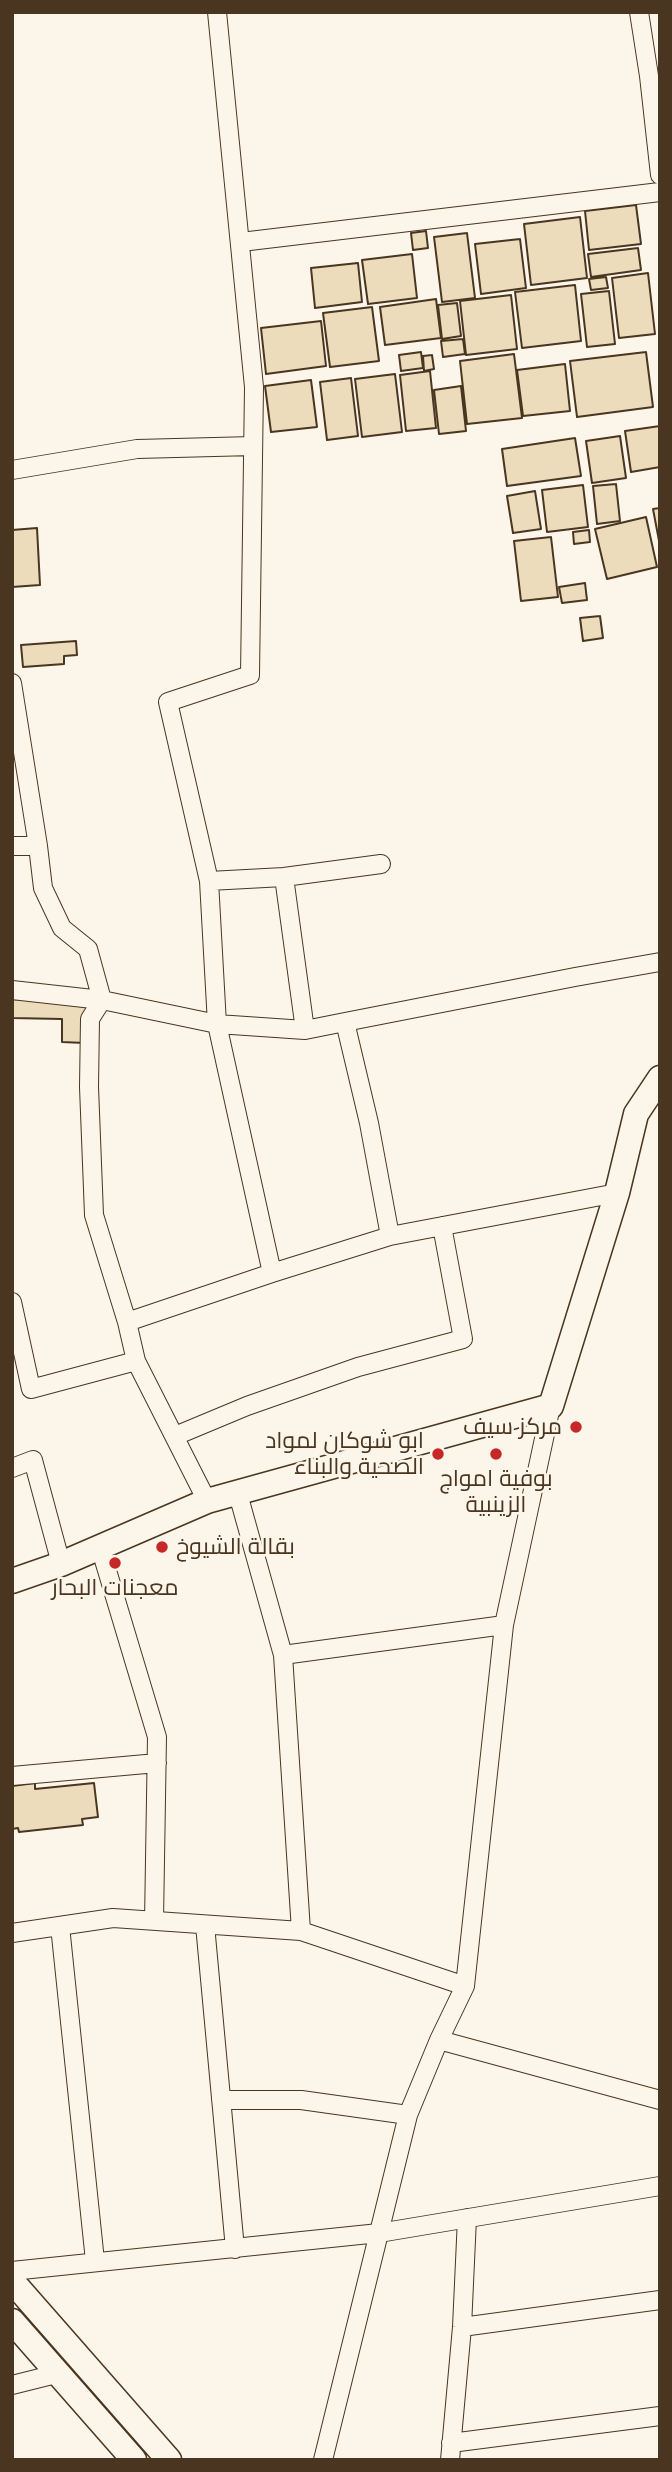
<!DOCTYPE html>
<meta charset="utf-8">
<style>
body{margin:0}
#map{position:relative;width:672px;height:2472px;overflow:hidden;background:#fbf6e9;font-family:"Open Sans",sans-serif}
canvas{display:block}
.frame{position:absolute;inset:0;border:14px solid #4a3520;pointer-events:none}
</style>
<div id="map">
<canvas width="672" height="2472"></canvas>
<div class="frame"></div>
</div>
<script>
const c = document.querySelector('canvas').getContext('2d');
c.lineJoin = 'round';
function fill(path, color) { c.fillStyle = color; c.fill(path, 'evenodd'); }
const poly = rows => new Path2D(rows.map(r => 'M' + r).join(''));
function strokePath(path, color, width, dash) { c.strokeStyle = color; c.lineWidth = width; c.lineCap = dash ? 'butt' : 'round'; c.setLineDash(dash || []); c.stroke(path); }
function label(font, color, halo, rows, align = 'center') {
  c.font = font + ' "Open Sans",Cairo,sans-serif'; c.lineWidth = 5; c.setLineDash([]); c.textBaseline = 'middle'; c.strokeStyle = halo; c.fillStyle = color; for (const [text, x, y, turn = 0] of rows) {
    c.save(); c.translate(x, y); c.rotate((+turn || 0) * Math.PI / 180); c.textAlign = isNaN(turn) ? turn : align; if (halo) c.strokeText(text, 0, 0); c.fillText(text, 0, 0); c.restore();
  }
}
const building = poly([
 [636,205,641,244,589,250,585,211,636,205],
 [580,217,587,278,531,285,524,224,580,217],
 [426,231,428,248,413,250,411,233,426,231],
 [467,233,475,298,442,302,434,237,467,233],
 [520,239,526,288,481,294,475,244,520,239],
 [638,248,641,270,591,277,588,254,638,248],
 [412,254,417,298,368,304,362,260,412,254],
 [358,263,362,302,315,308,311,268,358,263],
 [648,273,655,334,619,338,612,278,648,273],
 [606,277,608,288,591,290,589,279,606,277],
 [575,285,581,341,522,348,515,292,575,285],
 [609,291,615,344,587,347,581,294,609,291],
 [511,295,517,349,466,355,460,301,511,295],
 [436,299,441,338,385,345,380,307,436,299],
 [457,303,461,336,442,339,438,305,457,303],
 [372,307,379,361,330,367,323,313,372,307],
 [321,321,326,366,266,374,261,328,321,321],
 [463,339,465,354,443,357,441,341,463,339],
 [421,352,423,368,401,371,399,355,421,352],
 [646,352,653,407,577,417,570,361,646,352],
 [514,354,522,418,467,424,460,361,514,354],
 [432,355,434,369,424,371,423,356,432,355],
 [565,364,570,411,523,416,517,370,565,364],
 [430,371,436,428,406,431,400,375,430,371],
 [395,374,402,432,362,437,355,379,395,374],
 [351,378,358,436,327,440,320,382,351,378],
 [311,380,317,427,271,432,265,386,311,380],
 [461,386,466,431,439,434,434,390,461,386],
 [660,426,660,467,631,472,625,431,660,426],
 [620,436,626,478,592,483,586,441,620,436],
 [575,438,581,476,507,486,502,449,575,438],
 [616,484,620,521,597,524,593,486,616,484],
 [583,485,588,527,547,532,542,490,583,485],
 [535,491,541,529,513,533,507,496,535,491],
 [660,508,660,546,653,509,660,508],
 [646,517,657,567,607,579,595,529,646,517],
 [37,528,40,585,12,587,12,530,37,528],
 [589,530,590,542,574,544,573,532,589,530],
 [551,537,558,597,521,601,514,541,551,537],
 [585,583,587,600,562,603,559,587,585,583],
 [600,616,603,638,583,641,580,618,600,616],
 [76,641,77,655,64,656,64,664,23,667,21,645,76,641],
 [12,999,87,1002,85,1043,62,1042,62,1019,12,1018,12,999],
 [35,1783,35,1789,94,1783,98,1817,82,1819,83,1825,19,1832,18,1828,12,1829,12,1786,35,1783]
]);
fill(building, '#ecdcbc');
strokePath(building, '#4a3520', 2);
const street = poly([
 [217,12,254,387,250,675,168,702,209,881,284,877,305,1030,345,1022,369,1123,390,1236],
 [639,12,649,76,660,175],
 [241,242,660,192],
 [12,470,137,449,253,446],
 [12,683,38,846,12,846],
 [284,877,381,864],
 [12,990,102,1000,88,949,62,928,43,888,38,846],
 [345,1022,575,977,660,962],
 [272,1273,217,1024,305,1030],
 [12,1302,31,1389,136,1361],
 [127,1322,94,1215,89,1087,90,1019,102,1000,217,1024,209,881],
 [175,1436,247,1406,358,1367,463,1339,442,1226],
 [12,1468,33,1460,61,1564],
 [238,1494,283,1655,301,1931],
 [207,1501,136,1361,127,1322,272,1273,390,1236,617,1193],
 [100,1547,157,1737,154,1921],
 [283,1655,504,1625],
 [12,1776,157,1763],
 [205,1925,235,2249],
 [60,1926,95,2261],
 [12,1933,113,1918,301,1931,465,1986],
 [439,2040,660,2100],
 [221,2100,301,2100,408,2115],
 [12,2271,379,2233,660,2186],
 [462,2327,660,2300],
 [12,2385,60,2373],
 [451,2443,660,2416],
 [323,2460,408,2115,439,2040,465,1986,504,1625,551,1406],
 [450,2460,462,2327,467,2218]
]);
const secondary = poly([
 [12,1581,61,1564,207,1501,551,1406,617,1193,636,1114,660,1078],
 [12,2281,169,2460],
 [12,2321,134,2460]
]);
strokePath(street, '#4a3520', 20);
strokePath(secondary, '#4a3520', 27);
strokePath(street, '#fbf6e9', 18);
strokePath(secondary, '#fbf6e9', 24);
for (const [x, y, r, color] of [
 [576,1427,7,"#c62828"],
 [438,1454,7,"#c62828"],
 [496,1454,7,"#c62828"],
 [162,1547,7,"#c62828"],
 [115,1563,7,"#c62828"]
]) { const dot = new Path2D(); dot.arc(x, y, r, 0, 2 * Math.PI); c.fillStyle = color; c.fill(dot); strokePath(dot, '#fbf6e9', 2.5); }
label('23px', '#4a3520', '#fbf6e9', [
 ["مركز سيف",562,1427],
 ["ابو شوكان لمواد",424,1441],
 ["الصحية والبناء",424,1467],
 ["بوفية امواج",496,1479,"center"],
 ["الزينبية",496,1505,"center"],
 ["بقالة الشيوخ",176,1547,"left"],
 ["معجنات البحار",115,1588,"center"]
], 'right');
</script>
